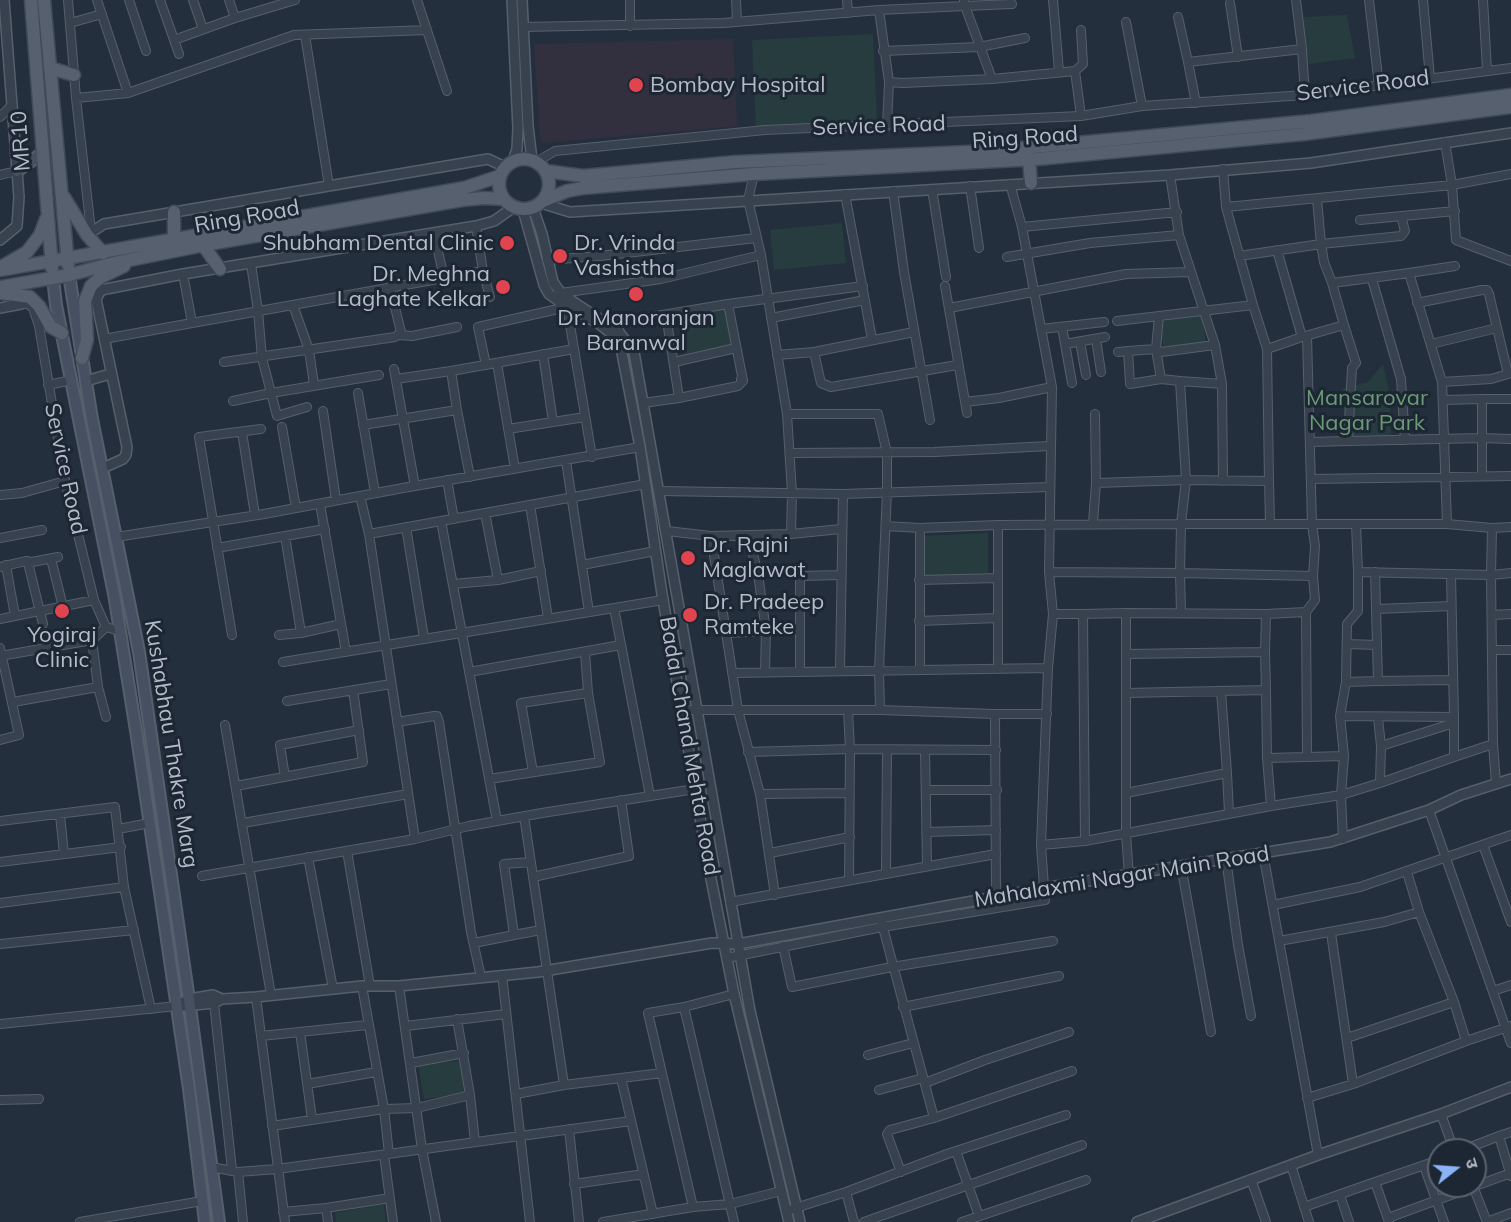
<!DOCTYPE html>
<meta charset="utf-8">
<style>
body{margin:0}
#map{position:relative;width:1511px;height:1222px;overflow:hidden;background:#242f3e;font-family:Mulish,"Noto Sans Devanagari",sans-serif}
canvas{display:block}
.north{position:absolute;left:1427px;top:1138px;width:60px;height:60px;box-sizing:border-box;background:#1d2633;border:2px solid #59626f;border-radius:50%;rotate:73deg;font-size:16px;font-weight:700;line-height:24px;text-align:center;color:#b4bcc9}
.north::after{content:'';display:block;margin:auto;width:21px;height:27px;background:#8ab4f8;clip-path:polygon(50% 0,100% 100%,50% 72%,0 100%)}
</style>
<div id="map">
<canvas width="1511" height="1222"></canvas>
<div class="north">उ</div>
</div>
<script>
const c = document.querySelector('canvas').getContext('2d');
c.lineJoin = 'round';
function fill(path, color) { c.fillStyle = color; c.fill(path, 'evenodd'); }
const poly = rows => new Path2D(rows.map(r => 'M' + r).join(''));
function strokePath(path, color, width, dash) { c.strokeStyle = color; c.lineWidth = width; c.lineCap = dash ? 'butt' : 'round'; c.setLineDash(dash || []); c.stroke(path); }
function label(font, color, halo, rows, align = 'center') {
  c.font = font + ' Mulish,sans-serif'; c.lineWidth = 6; c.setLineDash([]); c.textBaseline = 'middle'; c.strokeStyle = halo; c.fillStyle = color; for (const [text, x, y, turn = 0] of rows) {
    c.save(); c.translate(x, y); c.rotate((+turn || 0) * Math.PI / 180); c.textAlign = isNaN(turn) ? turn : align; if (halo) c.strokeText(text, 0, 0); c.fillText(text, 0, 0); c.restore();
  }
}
fill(poly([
 [733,39,737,126,544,143,540,139,534,44]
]), '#32303f');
fill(poly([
 [1347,15,1355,58,1309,64,1302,17],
 [873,34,877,123,756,129,752,40],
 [842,223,846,263,774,270,770,230],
 [725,309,732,345,683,354,676,318],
 [1202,315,1206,343,1164,350,1159,322],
 [1383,364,1390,395,1391,437,1346,438,1342,389,1368,382],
 [988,533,988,573,923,576,925,536],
 [462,1061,467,1093,424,1099,418,1064],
 [384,1204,386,1222,336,1222,335,1213]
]), '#263c3f');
const minor = poly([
 [68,0,76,98,91,231],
 [97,0,128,93],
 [129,0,146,51],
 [160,0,179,54],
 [193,0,203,29],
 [229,0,235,18],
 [417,0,447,91],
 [736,0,737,21],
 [847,0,848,13],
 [964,0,965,6,1012,4],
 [1053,0,1059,71],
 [1296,0,1302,49,1305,95],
 [1369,0,1379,86],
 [1423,0,1430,78],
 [1483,0,1487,70],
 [1230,3,1238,57],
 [879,10,889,82,887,126],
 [1178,17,1188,62],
 [1126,22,1142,106],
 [70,23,102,14],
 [630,26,630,0],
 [523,27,723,23,879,10,965,6,992,79,1075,71,1081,116],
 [305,35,329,186],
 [174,40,235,18,295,0],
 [883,51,979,47,1025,38],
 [1075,71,1083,64,1081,30],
 [889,82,903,83,992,79],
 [76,98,128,93,294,35,427,30],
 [1196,103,1188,62,1302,49],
 [0,117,12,105],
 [536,162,555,151,765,130,1081,116,1142,106,1305,95,1511,68],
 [754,174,748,200,761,255,787,414,792,493,791,534],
 [1511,174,1452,185,1456,240,1511,261],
 [0,175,17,171],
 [970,186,979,248],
 [932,189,946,277],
 [893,191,904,272,930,420],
 [845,194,872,339],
 [1226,207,1452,185,1445,142],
 [1360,220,1455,211],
 [1022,227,1177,212],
 [434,233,444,278],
 [1239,256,1321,244,1317,199],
 [1007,257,1090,243,1179,235],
 [547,260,600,256,756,238],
 [251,264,258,311,262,358,277,416,307,407],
 [483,271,490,297],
 [1409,273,1455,266],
 [183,274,192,323,483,271,476,226],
 [1372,279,1401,379,1405,440],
 [1332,283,1324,262,1321,244,1401,236,1405,231,1401,216],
 [945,286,967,413],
 [561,293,661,279,761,255],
 [1417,303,1482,290,1487,290,1489,294,1497,328,1431,344],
 [21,304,28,304,33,308,39,326,65,481,94,600,106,627,120,631],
 [728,304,743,381],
 [293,305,309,350,314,385],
 [949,308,1126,274,1190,272],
 [666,315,679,398,738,386,741,383,741,379],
 [1159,316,1156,349,1161,379,1130,384,1128,351,1156,349,1161,352,1215,345,1179,235,1170,175],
 [771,318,865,300],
 [1117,321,1253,305],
 [1062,327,1072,383],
 [1041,329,1104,322],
 [618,331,621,322,728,304,863,286],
 [399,335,412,336,457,327],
 [1307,336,1312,524,1315,546,1313,576],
 [104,339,192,323],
 [1096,339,1101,372],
 [1080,342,1086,375],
 [1065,344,1105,337],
 [1215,345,1222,384],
 [1267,349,1302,337],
 [814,352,821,383,831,387,957,365],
 [1118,352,1128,351],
 [543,354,553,422],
 [777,355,814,352,914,332],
 [224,362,395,337,401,332,390,287],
 [674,362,736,348],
 [497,363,515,469],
 [486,365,478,327,567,307,592,457],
 [394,369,414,481],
 [396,379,451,371],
 [1161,379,1180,381],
 [1442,382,1491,379,1508,374,1497,328],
 [48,385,72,380],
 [358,393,374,487],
 [1482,399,1511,399],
 [233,401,271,393,379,375],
 [965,402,999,398,1052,387],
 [643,403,679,398],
 [457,410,470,477],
 [323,411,336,500],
 [787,414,878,414,887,453,887,492,879,670,880,710],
 [1095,414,1096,483,1186,480,1269,481,1267,349,1253,305,1226,207,1223,169],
 [363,425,457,410,451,371,574,349],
 [282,427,296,508],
 [508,429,585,417],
 [242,432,255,515],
 [1348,441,1482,438,1482,399,1444,400],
 [1311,442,1348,441,1352,368,1356,363,1344,325],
 [790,453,935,452,1049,446],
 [566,461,589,612],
 [1482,476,1482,438,1511,439],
 [1311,479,1511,476],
 [447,480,454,519],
 [1223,481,1222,384,1180,381,1186,480,1181,524,1447,524,1442,382,1409,273,1332,283,1344,325,1302,337,1277,250],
 [1269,481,1270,524],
 [659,491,843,494,1050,487],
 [0,495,22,493,65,481],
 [360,496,369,534,415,839],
 [320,504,346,652],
 [530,505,548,618],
 [485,513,498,580],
 [441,521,497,821],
 [1093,523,1096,483],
 [1356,524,1358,572,1491,575,1492,528,1447,524],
 [886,526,920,528,998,525,1181,524,1180,573,1049,572],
 [406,527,424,638],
 [920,528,920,670],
 [1492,528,1511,527],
 [667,531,711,536,791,534,841,529],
 [369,534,646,484],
 [748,535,758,574,766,631,765,671],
 [285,536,301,633],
 [711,536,738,710,760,794,775,895],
 [116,537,264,514,403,488,640,447],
 [0,538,42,530],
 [217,548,325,529],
 [51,559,63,607],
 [26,561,32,562,58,557],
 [6,565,15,616],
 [582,565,655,551],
 [0,567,26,561,28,563,43,624],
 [1358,572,1358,611,1347,624,1346,682,1378,681],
 [1375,572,1378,681,1453,680],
 [1451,574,1454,717,1454,757,1380,783,1381,746,1454,723],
 [919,580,998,578],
 [453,584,498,580,541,571],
 [614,608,650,796],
 [1376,609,1451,606],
 [1126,613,1266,614,1265,652,1127,654],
 [1181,613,1180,573,1313,576,1315,600,1306,612],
 [1083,614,1126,613,1126,834,1129,876],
 [1492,615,1511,614],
 [0,619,94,600],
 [919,621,998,618],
 [726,633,766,631],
 [232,635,199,437,261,429],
 [279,635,301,633,341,624],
 [1347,644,1377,645],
 [0,648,19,735,0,740],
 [1493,650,1511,650],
 [0,656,92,640],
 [283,662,663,600],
 [998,667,998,525],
 [840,670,843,494],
 [800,671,800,576,841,575],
 [469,672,621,645],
 [732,673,1048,668],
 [1266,690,1267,758,1271,806,1341,795,1344,756,1307,757,1306,612,1266,614],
 [1126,693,1266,690,1265,652],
 [287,701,391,684],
 [13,702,98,687],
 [682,710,880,710,995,714,1047,714],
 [848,710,850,749,849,880],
 [995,714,996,898],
 [1340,716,1454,717],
 [106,717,98,687,92,640,106,627],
 [1378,718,1381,746],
 [397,722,434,716,437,716,439,722,471,932,481,977],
 [225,725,271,995],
 [925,750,927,865],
 [748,752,850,749,996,750],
 [1344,756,1340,716,1346,682],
 [1454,757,1493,744],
 [1267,758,1307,757],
 [533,772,521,703,588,693],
 [1227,773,1229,813],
 [285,777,280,745,359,730],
 [489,779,600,762,588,693,585,652],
 [1496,783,1493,744,1491,575,1511,573],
 [236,786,363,762,353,690],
 [926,790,997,790],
 [1126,793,1227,773,1221,691],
 [760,794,849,793],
 [1429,810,1511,1043],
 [60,815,64,854],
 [524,816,546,964],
 [0,821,115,807,124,887,151,1009],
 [243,823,408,794],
 [118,829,150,823],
 [926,832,996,830],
 [1343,839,1341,795,1380,783],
 [1085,841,1271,806],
 [1041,845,1085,841,1083,614,1053,614],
 [1483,845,1511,922],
 [347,851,370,986],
 [770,853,850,837],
 [1263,853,1318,1155],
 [308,857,333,989],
 [1226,859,1238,945,1251,1016],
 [0,862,121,847],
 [531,862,504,864,514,935,541,930],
 [1181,865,1211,1032],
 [1407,872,1419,912],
 [886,874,887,750],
 [202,876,415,839,469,826,542,813,695,789],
 [533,877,629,856,621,800],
 [730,902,996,854],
 [0,903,124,887],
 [1273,905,1360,887,1511,835],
 [882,924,934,1118],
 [1279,941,1384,922,1419,912,1454,1002,1347,1038],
 [474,943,514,935],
 [0,944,134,930],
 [783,946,792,987,892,967,1053,941],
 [727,958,882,927,1045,900,1041,845,1048,668,1053,614,1049,572,1052,387,1022,227,1010,184],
 [547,971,564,1085],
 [502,975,530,1222],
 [362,986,384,1109,389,1154],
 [399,986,422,1149,436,1222],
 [1493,991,1511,985],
 [256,997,285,1222],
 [214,1003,232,1170],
 [684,1007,734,1222],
 [903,1007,1059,976],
 [457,1019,470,1095,475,1142],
 [0,1024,177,1006],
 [406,1026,506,1014],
 [300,1032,312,1119],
 [261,1036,367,1025],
 [1466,1041,1511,1026],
 [868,1055,913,1043],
 [411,1063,464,1053],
 [621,1078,653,1214],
 [925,1083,985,1060,1069,1032],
 [307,1084,376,1072],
 [1353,1084,1466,1041,1454,1002],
 [879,1090,923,1078],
 [516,1094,564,1085,662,1073],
 [1307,1098,1353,1084,1331,933],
 [0,1100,39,1099],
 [1441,1114,1454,1150],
 [272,1126,384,1109,417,1108,470,1095],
 [569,1129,579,1222],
 [1511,1132,1499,1136,1511,1176],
 [1463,1150,1499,1136],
 [956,1151,979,1216],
 [384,1155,393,1222],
 [1291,1165,1309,1222],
 [1424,1166,1444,1222],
 [211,1167,238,1172,277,1169,631,1121],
 [238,1172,243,1222],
 [901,1172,887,1134,890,1130,934,1118,1072,1071],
 [1251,1179,1266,1222],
 [574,1184,637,1175,644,1176],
 [1473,1186,1487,1222],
 [846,1192,854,1222],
 [1340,1195,1349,1222],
 [693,1207,648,1013,684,1007,734,994],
 [1304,1207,1375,1182],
 [326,1208,328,1222],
 [786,1211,846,1192,947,1154,1066,1115],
 [283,1212,326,1208,390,1198],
 [1388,1218,1511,1173],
 [80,1222,202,1201],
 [603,1222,693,1207,730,1204,781,1191],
 [864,1222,1082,1145],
 [962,1222,1086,1180],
 [1389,1222,1375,1182,1439,1160],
 [1487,1222,1511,1213]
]);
const tertiary = poly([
 [512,0,518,128,517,149,513,161],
 [522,0,528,126,532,160],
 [541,203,570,212,1170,175,1311,163,1511,133],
 [533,208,542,234,553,282,561,293,572,301,618,331,634,352,750,1011,800,1222],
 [523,210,544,285,549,294,567,307,598,323,612,334,621,348,640,447,662,594,708,864,734,994,789,1222],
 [87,235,104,224,488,159,505,167],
 [0,240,17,226,19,197,4,0],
 [0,308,21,304],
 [86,381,110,374],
 [103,468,123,459,126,455,127,447,96,299,101,290,183,274,476,226,494,221,514,207],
 [177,1006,189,999,213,995,222,999,256,997,362,986,399,986,538,972,712,943,738,944,1044,888,1330,842,1429,810,1461,795,1511,779],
 [184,1006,214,1003,222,999],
 [1137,1222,1318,1155,1441,1114,1511,1087]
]);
const secondary = poly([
 [17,171,44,152],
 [69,275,92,419,139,652,190,1007,219,1222],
 [53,278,56,305,114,594,137,737,189,1089,205,1222]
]);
const primary = poly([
 [31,0,52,268],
 [44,0,68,265],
 [50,68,74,75],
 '499 184a25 25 0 1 1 50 0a25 25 0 1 1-50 0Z',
 [1029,160,1031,183],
 [546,171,583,176,736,162,991,151,1311,121,1511,95],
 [64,197,87,235,103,253],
 [543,201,567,191,583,188,754,174,1037,159,1304,134,1511,107],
 [174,240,174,212],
 [203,245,220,269],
 [3,266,27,252,40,235,46,219],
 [0,270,464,188,500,176],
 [0,287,69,275,110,264,209,244,462,200,484,198,504,199],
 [0,293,30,297,39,306,51,327,62,333],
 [82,358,87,340,85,301,91,286,101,277,124,266]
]);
strokePath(minor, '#565f6c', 10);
strokePath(tertiary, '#565f6c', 12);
strokePath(secondary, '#565f6c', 14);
strokePath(primary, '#414a57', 15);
strokePath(minor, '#38414e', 8);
strokePath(tertiary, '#38414e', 9);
strokePath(secondary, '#465061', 10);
strokePath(primary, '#56606e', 12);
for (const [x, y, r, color] of [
 [636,85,8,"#e0444e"],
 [507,243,8,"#e0444e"],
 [560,256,8,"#e0444e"],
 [503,287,8,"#e0444e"],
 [636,294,8,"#e0444e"],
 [688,558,8,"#e0444e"],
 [62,611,8,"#e0444e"],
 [690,615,8,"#e0444e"]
]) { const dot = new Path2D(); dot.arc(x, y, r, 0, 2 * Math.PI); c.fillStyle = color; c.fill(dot); strokePath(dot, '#1d2633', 2); }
label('22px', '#b4bcc9', '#1d2633', [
 ["Bombay Hospital",650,85],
 ["Shubham Dental Clinic",494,243,"right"],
 ["Dr. Vrinda",574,243],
 ["Vashistha",574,268],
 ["Dr. Meghna",490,274,"right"],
 ["Laghate Kelkar",490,299,"right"],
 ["Dr. Manoranjan",636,318,"center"],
 ["Baranwal",636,343,"center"],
 ["Dr. Rajni",702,545],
 ["Maglawat",702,570],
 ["Dr. Pradeep",704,602],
 ["Ramteke",704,627],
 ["Yogiraj",62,635,"center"],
 ["Clinic",62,660,"center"]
], 'left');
label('22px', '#b4bcc9', '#1d2633', [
 ["Service Road",1363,86,-7],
 ["Service Road",879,126,-2],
 ["Ring Road",1025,138,-4],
 ["MR10",21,141,-94],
 ["Ring Road",247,217,-10],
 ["Service Road",65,469,78],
 ["Kushabhau Thakre Marg",171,744,81],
 ["Badal Chand Mehta Road",689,746,80],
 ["Mahalaxmi Nagar Main Road",1122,877,-9]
]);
label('22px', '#6b9a76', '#1d2633', [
 ["Mansarovar",1367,398],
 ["Nagar Park",1367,423]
]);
</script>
